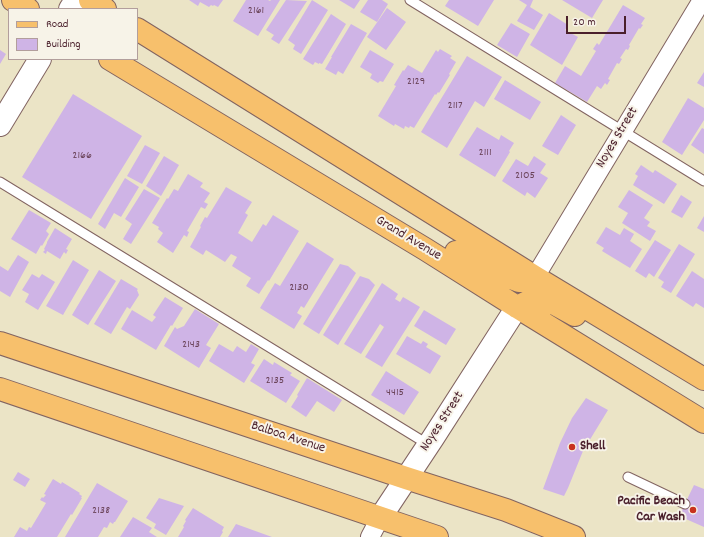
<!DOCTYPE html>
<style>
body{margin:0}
#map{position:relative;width:704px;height:537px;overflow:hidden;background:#ebe4c6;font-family:Dekko,sans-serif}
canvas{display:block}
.legend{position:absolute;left:8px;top:8px;width:130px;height:52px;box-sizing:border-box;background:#f7f3e8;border:1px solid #b29e9c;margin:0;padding:5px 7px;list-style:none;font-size:12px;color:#4a1f2b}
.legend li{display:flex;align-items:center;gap:8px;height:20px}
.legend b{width:20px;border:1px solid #b29e9c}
.scale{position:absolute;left:566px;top:16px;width:60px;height:18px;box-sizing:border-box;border:2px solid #4a1f2b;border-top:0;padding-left:5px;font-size:12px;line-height:14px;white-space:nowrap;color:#4a1f2b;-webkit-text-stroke:3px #f7f3e8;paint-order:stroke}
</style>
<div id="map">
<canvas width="704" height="537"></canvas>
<ul class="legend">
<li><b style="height:5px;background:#f7c06c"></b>Road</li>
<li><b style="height:11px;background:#cfb4e6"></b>Building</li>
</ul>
<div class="scale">20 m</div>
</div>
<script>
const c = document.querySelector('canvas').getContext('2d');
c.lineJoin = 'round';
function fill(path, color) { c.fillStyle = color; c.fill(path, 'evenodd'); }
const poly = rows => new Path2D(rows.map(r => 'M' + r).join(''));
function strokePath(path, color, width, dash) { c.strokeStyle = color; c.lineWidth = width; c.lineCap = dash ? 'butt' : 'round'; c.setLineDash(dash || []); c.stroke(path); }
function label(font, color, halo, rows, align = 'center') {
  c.font = font + ' Dekko,sans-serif'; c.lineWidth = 4; c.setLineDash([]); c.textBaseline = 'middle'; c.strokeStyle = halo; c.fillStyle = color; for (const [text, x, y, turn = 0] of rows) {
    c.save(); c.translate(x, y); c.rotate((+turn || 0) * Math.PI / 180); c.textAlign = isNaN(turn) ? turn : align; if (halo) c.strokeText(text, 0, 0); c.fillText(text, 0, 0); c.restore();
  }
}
fill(poly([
 [189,0,223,0,218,7,214,5,213,6,211,5,209,7,200,2,198,6],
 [246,0,268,0,270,1,271,0,280,0,258,36,233,21],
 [286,0,307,1,279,44,271,39,274,35,266,30],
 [312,0,328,10,301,54,293,49,295,45,288,40],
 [339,0,360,0,354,9],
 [368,0,382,0,388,4,377,22,360,12],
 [449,0,494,0,478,26,445,6],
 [519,0,533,0,530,7,543,15,534,30,517,21,527,5],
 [562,0,603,0,592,18],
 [623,5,645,18,641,24,643,25,640,29,639,28,629,45,630,46,628,50,626,49,620,58,622,59,619,64,617,63,608,79,610,80,607,85,605,83,601,89,597,86,587,102,555,83,565,66,581,76,596,51,593,49,597,43,599,45],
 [387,8,406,22,386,50,367,37],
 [549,13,568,25,565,30,578,37,562,65,530,45],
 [331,14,346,24,322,64,319,63,319,64,315,62,313,65,303,59],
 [511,23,530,34,517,57,497,45],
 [351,24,367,33,343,74,338,71,336,75,325,69,332,57,331,57],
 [440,49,452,56,450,58,456,62,449,74,450,75,439,93,438,92,436,95,435,94,414,128,410,126,409,128,405,126,404,129,395,124,394,126,378,116,396,86,394,85,403,70,404,71,408,65,422,73,436,50,438,52],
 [0,50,6,54,0,64],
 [370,50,394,64,383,82,380,81,378,83,370,78,372,74,360,67],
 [467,56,502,77,484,107,475,101,447,148,421,132],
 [704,72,704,87,697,83],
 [505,80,541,102,530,120,494,99],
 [73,94,142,136,91,219,22,177],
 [688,98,704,108,704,120,682,155,662,142],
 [561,115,576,125,558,155,542,146],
 [477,127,499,140,501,135,514,143,509,151,510,152,495,177,459,155],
 [702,128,704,129,704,154,691,145],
 [145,145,160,153,142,184,127,176],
 [164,156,179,165,161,196,146,186],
 [534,156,546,164,540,173,548,178,535,198,527,192,525,196,502,181,516,159,528,166],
 [641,165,653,173,655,170,677,184,664,204,633,185,638,176,635,174],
 [188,174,203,183,200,187,210,193,204,202,208,204,205,209,201,207,187,231,189,232,187,237,184,235,173,253,157,242,163,233,158,229,159,227,152,223,167,198,168,199,174,189,178,191],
 [125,178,139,187,121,217,114,213,105,229,98,224],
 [226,187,252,202,245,213,248,215,238,233,252,242,263,224,266,226,273,215,299,231,269,281,268,280,259,294,246,286,251,278,232,266,237,257,231,254,225,262,206,250,203,255,190,247,201,227,200,226,205,217,207,218],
 [144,189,160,198,131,244,123,239,132,224,125,219],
 [629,190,653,205,644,218,650,222,647,226,656,231,650,241,622,223,628,213,618,207],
 [681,195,692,202,682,218,671,212],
 [29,210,51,223,46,231,49,234,42,246,41,245,36,254,11,239],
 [704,216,704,232,697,228],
 [606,227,620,235,624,228,634,234,630,241,642,249,630,268,602,251,604,248,596,243],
 [55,228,72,239,66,249,68,250,66,254,64,252,60,259,47,251,46,254,43,252,45,250,44,249,47,243,47,242],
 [655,240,671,250,654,277,649,273,646,278,635,271],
 [307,242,334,259,304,308,301,306,297,313,302,316,294,329,260,308,275,283,280,286],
 [679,244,695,254,671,293,661,287,664,282,658,278],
 [18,255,29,262,10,297,0,291,0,266,8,271],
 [73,260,89,270,63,315,46,306],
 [340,264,348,266,356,273,319,334,303,324],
 [99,270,116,281,88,325,72,315],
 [692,271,704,279,704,308,696,303,693,307,676,296],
 [32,274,39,278,42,274,55,282,38,310,25,302,29,294,22,290],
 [360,276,369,279,375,285,338,345,323,335],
 [121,279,138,289,137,290,139,295,130,309,127,307,111,334,94,324],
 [382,283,398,294,395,299,400,302,403,297,420,307,382,367,365,357,384,327,380,324,361,354,344,344],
 [165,297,183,308,172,326,171,325,156,350,121,329,132,310,152,322,156,317,153,315],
 [195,309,219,324,206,345,211,348,199,368,164,346,175,327,177,329,184,326],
 [424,310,456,329,446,345,414,326],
 [407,336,421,344,423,341,428,344,426,347,441,356,430,374,396,354],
 [219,344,233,352,237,346,246,352,251,344,259,349,251,363,255,365,244,383,209,361],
 [264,359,273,365,274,362,292,373,290,375,300,381,286,403,250,381],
 [386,371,419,392,404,415,371,395],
 [307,378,342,400,334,412,317,401,306,417,291,407,298,396,297,395],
 [586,398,608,410,583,451,568,488,564,496,543,489,560,443,572,418],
 [18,472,30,479,25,487,13,480],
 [53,479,61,484,62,482,80,493,79,494,82,496,81,498,82,498,72,515,71,514,57,537,14,537,20,527,27,531,29,527,31,528,46,503,40,500,42,497,43,498,46,495,44,494],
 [97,483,128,501,115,522,114,522,113,524,110,522,107,528,104,527,98,537,65,537],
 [694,485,704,489,704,527,679,516],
 [159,498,184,506,166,535,154,528,156,524,146,518],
 [193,508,224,527,222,531,223,532,220,537,178,537,184,527,183,526,186,521,185,520],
 [133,517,152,528,149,532,157,537,120,537],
 [236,524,272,537,228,537]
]), '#cfb4e6');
const service = poly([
 [410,0,704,181],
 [0,182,429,445],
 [628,477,685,504]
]);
const minor = poly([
 [535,277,702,0],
 [370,537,380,518]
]);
const tertiary = poly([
 [70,9,76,0],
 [0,125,40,59],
 [380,518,433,438,517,307]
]);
const primary = poly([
 [13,0,28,9],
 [90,0,105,9],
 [137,29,535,277,704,379],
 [110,59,425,249,517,307,704,422],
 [456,252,475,264,519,281,528,281,534,277],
 [517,307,533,299,555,304,575,315],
 [0,343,406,478,506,510,574,537],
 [0,389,437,537]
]);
strokePath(service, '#826461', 11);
strokePath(minor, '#826461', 20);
strokePath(tertiary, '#826461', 24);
strokePath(primary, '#826461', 24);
strokePath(service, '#fff', 9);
strokePath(minor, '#fff', 18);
strokePath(tertiary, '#fff', 22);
strokePath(primary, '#f7c06c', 22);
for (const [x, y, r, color] of [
 [572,447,4,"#c8321e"],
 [693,510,4,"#c8321e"]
]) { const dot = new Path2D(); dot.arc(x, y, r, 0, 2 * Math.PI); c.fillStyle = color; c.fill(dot); strokePath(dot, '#f7f3e8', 1.5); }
label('12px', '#6b445a', null, [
 ["2161",256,11],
 ["2129",416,82],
 ["2117",455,106],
 ["2111",485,153],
 ["2166",82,156],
 ["2105",525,176],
 ["2130",299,288],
 ["2143",191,345],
 ["2135",275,381],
 ["4415",395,393],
 ["2138",101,511]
]);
label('14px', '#4a1f2b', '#f7f3e8', [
 ["Noyes Street",618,138,-59],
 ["Grand Avenue",408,239,31],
 ["Noyes Street",443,422,-57],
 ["Balboa Avenue",288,438,18]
]);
label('bold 14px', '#4a1f2b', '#f7f3e8', [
 ["Shell",580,447],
 ["Pacific Beach",685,502,"right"],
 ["Car Wash",685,518,"right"]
], 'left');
</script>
